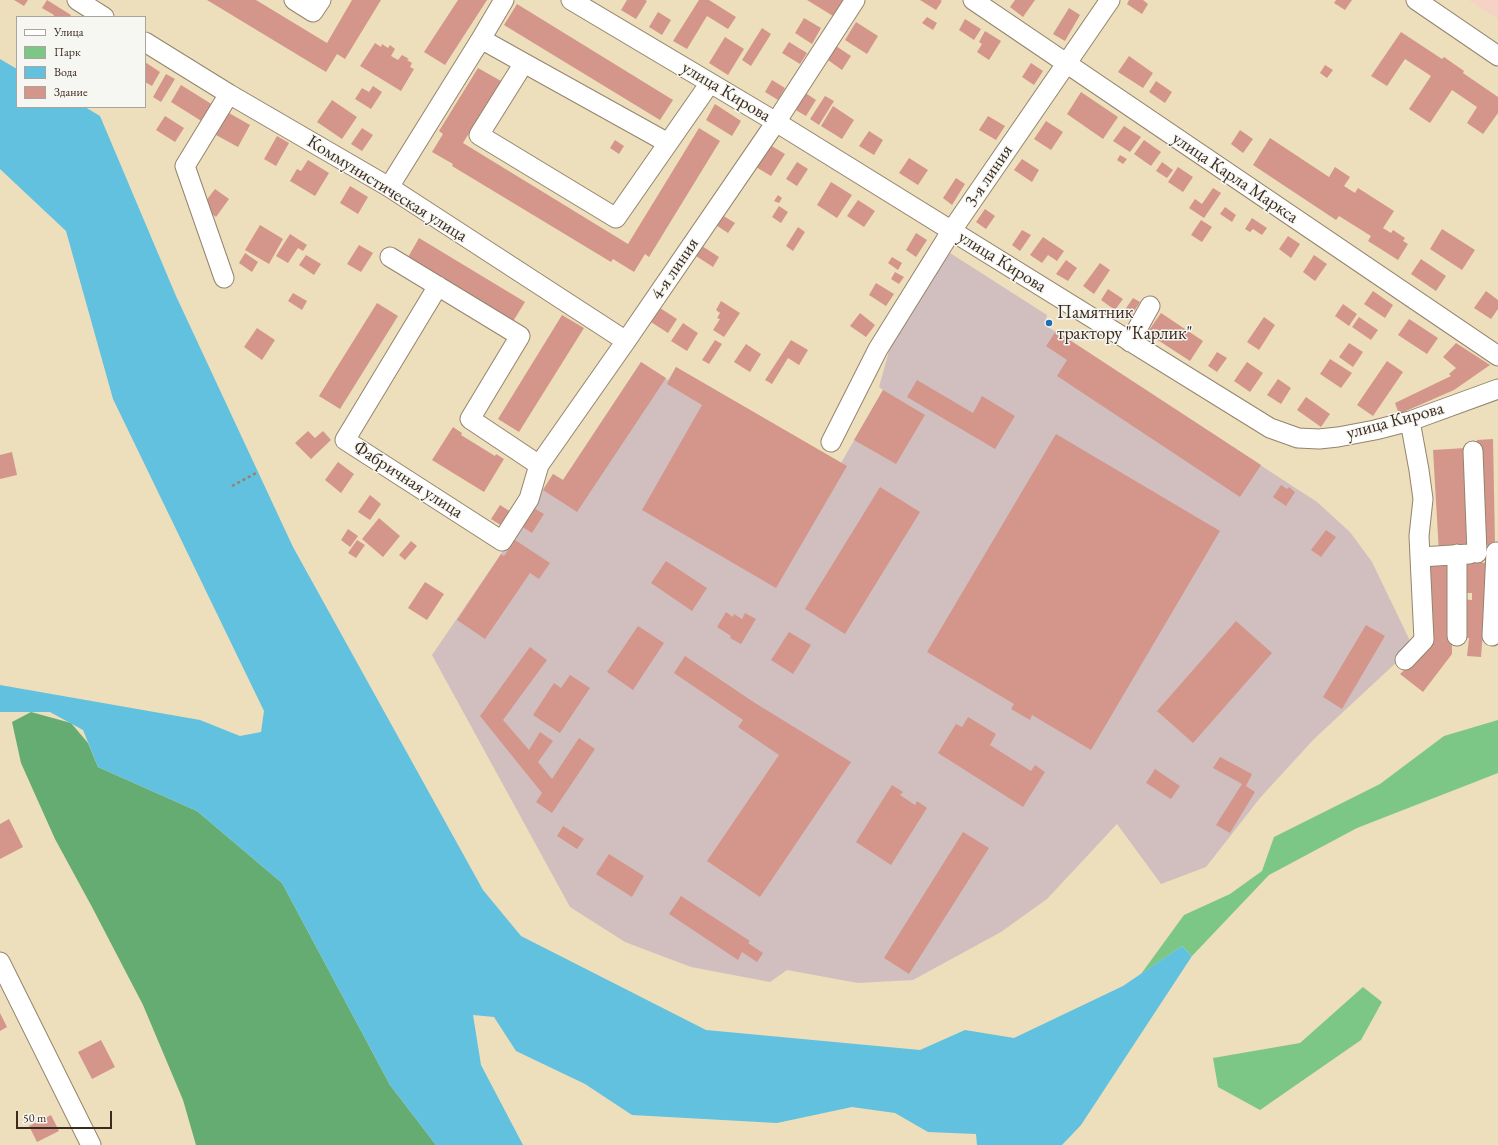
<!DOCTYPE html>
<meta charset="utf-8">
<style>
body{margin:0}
#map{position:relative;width:1498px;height:1145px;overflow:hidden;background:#eddebc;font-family:"EB Garamond",serif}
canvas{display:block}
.legend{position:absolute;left:16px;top:16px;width:130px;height:92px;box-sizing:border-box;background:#f6f6f2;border:1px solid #aba49d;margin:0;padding:5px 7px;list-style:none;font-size:12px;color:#3b2a1e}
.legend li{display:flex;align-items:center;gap:8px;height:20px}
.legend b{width:20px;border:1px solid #aba49d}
.scale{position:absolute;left:16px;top:1111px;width:96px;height:18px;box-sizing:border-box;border:2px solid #3b2a1e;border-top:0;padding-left:5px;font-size:12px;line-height:14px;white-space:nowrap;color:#3b2a1e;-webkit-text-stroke:3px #f6f6f2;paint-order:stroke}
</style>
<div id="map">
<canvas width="1498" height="1145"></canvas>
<ul class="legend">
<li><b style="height:5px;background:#fff"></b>Улица</li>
<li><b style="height:11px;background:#7cc785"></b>Парк</li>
<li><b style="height:11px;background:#61c1df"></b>Вода</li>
<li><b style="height:11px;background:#d4968a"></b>Здание</li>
</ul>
<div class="scale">50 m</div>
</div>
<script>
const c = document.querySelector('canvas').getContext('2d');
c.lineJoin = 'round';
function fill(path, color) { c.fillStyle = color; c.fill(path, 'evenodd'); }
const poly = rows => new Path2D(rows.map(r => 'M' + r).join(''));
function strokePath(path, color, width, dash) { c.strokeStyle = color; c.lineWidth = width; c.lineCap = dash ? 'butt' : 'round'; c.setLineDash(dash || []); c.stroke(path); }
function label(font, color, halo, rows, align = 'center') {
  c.font = font + ' "EB Garamond",serif'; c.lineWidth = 3; c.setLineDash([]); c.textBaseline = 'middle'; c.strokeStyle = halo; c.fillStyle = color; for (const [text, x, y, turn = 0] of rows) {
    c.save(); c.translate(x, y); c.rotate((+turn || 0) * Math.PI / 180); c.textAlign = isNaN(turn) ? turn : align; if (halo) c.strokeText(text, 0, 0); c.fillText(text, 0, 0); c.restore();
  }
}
fill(poly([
 [1469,0,1498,0,1498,19]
]), '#f6d1c5');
fill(poly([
 [950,253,1047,315,1045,325,1317,502,1350,532,1372,562,1413,647,1314,739,1260,798,1206,867,1161,884,1117,824,1047,899,1001,932,913,980,858,983,787,970,770,982,691,967,625,942,570,907,432,655,501,554,553,474,563,480,641,362,668,380,676,367,841,463,883,390,879,387,892,340]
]), '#d1bfbf');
fill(poly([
 [1498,720,1498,773,1357,828,1269,875,1192,956,1182,946,1141,974,1184,915,1230,894,1262,871,1274,837,1380,784,1444,736],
 [1363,987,1382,1002,1361,1040,1260,1110,1218,1087,1213,1058,1300,1043]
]), '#7cc785');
fill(poly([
 [31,712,71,723,88,743,98,767,197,811,282,883,390,1085,436,1145,196,1145,183,1100,143,1005,92,907,55,839,21,763,12,722]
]), '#65ac72');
fill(poly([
 [0,59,17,69,17,107,85,107,100,116,176,296,293,547,483,890,521,936,706,1030,920,1050,965,1030,1014,1038,1123,986,1182,946,1192,956,1081,1125,1062,1145,977,1145,976,1134,928,1132,895,1113,852,1107,777,1123,632,1115,585,1084,516,1051,494,1017,473,1015,481,1065,523,1145,436,1145,390,1085,282,883,197,811,98,767,83,730,50,712,0,712,0,685,200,720,240,736,261,732,264,711,113,399,66,231,0,169]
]), '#61c1df');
fill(poly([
 [14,0,28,0,24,6],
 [47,0,71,15,70,17,53,17,54,15,42,8],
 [207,0,256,0,327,43,352,0,381,0,345,59,337,54,326,72],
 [458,0,487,0,445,65,424,52],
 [627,0,645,0,647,1,636,19,621,10],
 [699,0,709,0,736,17,728,29,707,16,687,49,673,41],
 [807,0,843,0,833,16],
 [920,0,940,0,942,1,936,10],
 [1015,0,1035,0,1023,17,1010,7],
 [1129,0,1143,0,1148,4,1142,14,1127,4],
 [1336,0,1352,0,1345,10,1334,3],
 [517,4,673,100,660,120,504,25],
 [1069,8,1080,15,1065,41,1053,34],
 [658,12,671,20,662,35,649,27],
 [927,17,937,23,933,30,922,23],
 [804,18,821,28,812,44,795,33],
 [965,19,981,29,974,40,959,30],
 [856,22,878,36,867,54,845,40],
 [762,28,771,34,751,66,742,60],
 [985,31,1001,41,989,60,977,52,982,44,979,42],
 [1401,32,1442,59,1444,57,1464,71,1463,73,1498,97,1498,113,1483,134,1467,123,1477,107,1452,90,1430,123,1409,109,1431,76,1405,59,1387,86,1371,76],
 [725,37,744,49,728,75,709,63],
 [789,42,807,53,800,64,782,53],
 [375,43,381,47,382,44,388,48,390,45,395,49,391,56,398,60,402,55,409,59,407,60,412,63,410,67,414,69,401,91,360,66],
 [836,46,851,56,842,70,828,60],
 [1129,56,1153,73,1143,88,1118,72],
 [145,62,160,72,152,86,145,82],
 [1031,63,1043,71,1034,85,1022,77],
 [1325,65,1333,70,1327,78,1320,73],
 [478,68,501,81,463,143,628,244,699,128,720,141,649,257,645,254,634,272,613,259,611,262,452,166,453,164,432,152,443,134,439,131],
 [166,74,175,79,161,102,153,97],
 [772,80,785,88,778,100,765,92],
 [1156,81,1172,92,1165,103,1149,92],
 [181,85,213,105,203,122,171,102],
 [373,86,382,92,371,109,355,99,362,88,369,92],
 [804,92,816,100,806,116,794,109],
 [1081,92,1118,117,1103,139,1067,114],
 [825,96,834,101,819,125,810,119],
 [332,100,357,117,342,139,317,122],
 [715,104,741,121,732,136,706,120],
 [833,106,854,120,842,139,821,126],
 [229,113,250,125,238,147,216,135],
 [165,116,184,128,175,142,156,130],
 [988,116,1005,126,996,140,979,130],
 [1046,121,1063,132,1051,150,1034,139],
 [1124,126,1141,137,1130,152,1113,141],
 [362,128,373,135,362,151,351,144],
 [1240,130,1253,139,1243,153,1231,144],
 [869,131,883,140,874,155,859,146],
 [277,136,289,143,276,166,264,159],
 [1270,138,1329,177,1335,167,1350,177,1344,186,1355,193,1358,188,1394,211,1383,228,1391,233,1393,230,1405,238,1403,241,1408,244,1398,260,1368,241,1371,236,1339,216,1336,220,1253,165],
 [615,140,624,146,619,154,610,148],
 [1144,140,1161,152,1151,166,1134,154],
 [770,145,785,154,771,176,756,167],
 [1120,155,1127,159,1123,164,1117,160],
 [909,158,928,170,918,185,899,173],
 [1022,159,1039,170,1032,182,1014,170],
 [308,160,329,173,315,196,290,181,297,169,301,171],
 [797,162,808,169,797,186,786,179],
 [1162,162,1173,170,1167,178,1156,171],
 [1178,167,1193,177,1183,192,1168,182],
 [956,178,965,184,952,205,943,198],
 [831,182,852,195,837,218,817,205],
 [350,186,368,197,358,214,340,203],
 [1213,188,1221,193,1204,218,1189,208,1195,199,1202,204],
 [215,189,229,199,216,217,202,206],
 [778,195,782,198,779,203,774,201],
 [858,200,875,211,864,227,847,216],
 [779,206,788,212,781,223,772,217],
 [1225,207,1236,215,1232,222,1220,214],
 [985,209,995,216,986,229,976,222],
 [722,215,735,223,728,233,716,225],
 [1252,218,1267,228,1262,235,1253,229,1250,232,1245,229],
 [1201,220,1212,227,1202,242,1191,235],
 [260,225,283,239,269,264,245,250],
 [798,227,805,232,793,251,786,246],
 [1442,229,1475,250,1462,270,1430,249],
 [1022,230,1031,235,1020,251,1012,245],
 [916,233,927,240,916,257,906,250],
 [290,234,307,245,303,251,298,248,288,263,276,256],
 [1288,236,1300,244,1291,258,1279,249],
 [1043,237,1064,251,1057,261,1048,255,1042,263,1030,255],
 [419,238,525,302,512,323,407,259],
 [359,245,373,253,361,272,347,264],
 [702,246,719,257,713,267,696,256],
 [245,253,258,262,252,272,239,263],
 [306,255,321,264,314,275,299,265],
 [1314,255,1327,264,1315,281,1303,272],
 [892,257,902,263,898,270,888,263],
 [1421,259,1446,276,1436,291,1411,274],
 [1066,260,1077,268,1068,281,1056,274],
 [1100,263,1110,270,1094,294,1083,286],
 [895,272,904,277,899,284,891,279],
 [876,283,894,294,886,306,869,295],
 [1108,289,1123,299,1115,310,1101,300],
 [1373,291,1393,305,1385,318,1364,304],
 [1486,291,1498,300,1498,309,1491,319,1474,308],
 [293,293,307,301,302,310,288,301],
 [1133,298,1140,302,1129,319,1122,314],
 [721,301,740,313,724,337,713,330,720,319,717,318,720,313,716,310],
 [377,303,398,316,340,409,319,396],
 [1343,304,1357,314,1349,326,1335,316],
 [660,308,677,319,668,333,651,322],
 [860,313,875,325,866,337,850,326],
 [1161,313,1203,341,1190,361,1147,333],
 [562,315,584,328,519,432,498,419],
 [1264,317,1275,325,1259,350,1247,342],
 [1359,317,1378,330,1371,340,1352,327],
 [1409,319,1438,338,1427,354,1398,335],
 [683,323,698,333,687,351,671,341],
 [257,328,275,340,262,360,244,347],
 [1056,331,1261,465,1240,497,1057,376,1067,360,1046,346],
 [715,340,722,344,709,364,702,360],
 [791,340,808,350,799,365,788,358,772,384,765,380],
 [1349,343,1363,352,1353,367,1339,357],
 [1456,343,1490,365,1454,390,1399,414,1395,403,1451,376,1449,374,1456,368,1443,357],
 [746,344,761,354,750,372,734,362],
 [1217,352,1227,358,1217,372,1208,366],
 [1330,359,1352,373,1341,388,1320,374],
 [1387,361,1403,372,1373,416,1357,405],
 [641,362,666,378,577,512,543,490,553,474,563,480],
 [1247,362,1263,373,1250,392,1234,381],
 [676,367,847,466,776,588,642,510,702,405,667,384],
 [1278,379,1291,388,1281,404,1267,395],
 [917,380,973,413,982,396,1015,416,995,449,907,397],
 [883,390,925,415,896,464,854,440],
 [1306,397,1330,414,1321,427,1297,410],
 [453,427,462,433,461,435,495,456,496,454,504,459,484,492,432,460],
 [308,431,315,438,323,431,331,440,311,459,295,443],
 [1056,434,1220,531,1091,750,1032,715,1030,720,1011,709,1014,704,927,652],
 [1493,439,1495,545,1479,546,1477,440],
 [1465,448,1471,546,1439,553,1433,450],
 [12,452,17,475,0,479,0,455],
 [338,462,354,474,341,493,325,480],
 [1281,485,1287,489,1289,487,1295,492,1286,506,1273,497],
 [880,487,920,512,845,634,805,609],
 [370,495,381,504,370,520,358,512],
 [500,505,511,512,502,526,491,519],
 [532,507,544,514,532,533,521,526],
 [379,518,400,536,383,557,362,539],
 [348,529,358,536,350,547,341,540],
 [1326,530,1336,537,1321,557,1311,550],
 [357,540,365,545,356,558,348,553],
 [515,540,550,563,539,579,530,573,485,639,457,620,501,554,504,556],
 [411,541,417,546,405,560,399,555],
 [666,561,707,588,692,611,651,583],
 [1463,561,1488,563,1481,657,1467,656,1469,638,1460,638,1461,599,1472,600,1472,593,1462,593],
 [1425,564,1451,565,1452,654,1423,692,1400,674,1431,645],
 [425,582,444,594,427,620,408,608],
 [726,612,733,617,734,614,742,619,745,613,756,619,741,644,730,638,731,636,717,627],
 [1236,621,1272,653,1193,743,1157,711],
 [1366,625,1385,636,1342,709,1323,697],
 [638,626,664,643,633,690,607,672],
 [789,632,811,645,793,674,771,660],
 [530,647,547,660,503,720,529,750,540,732,553,741,538,762,552,779,579,738,595,749,552,813,536,802,542,793,480,716],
 [685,656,755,703,851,762,760,897,707,861,779,755,738,727,743,720,674,673],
 [570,675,590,688,560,733,533,715,554,683,561,688],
 [968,717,996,734,990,745,1031,771,1035,765,1045,772,1023,807,938,753,956,724,962,727],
 [1220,757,1252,774,1246,786,1255,792,1230,833,1216,825,1242,784,1213,768],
 [1155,769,1180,786,1171,799,1146,783],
 [892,785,903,792,900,795,915,805,917,801,927,808,891,865,856,842],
 [9,819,23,847,0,859,0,824],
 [563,826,584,839,577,849,557,836],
 [963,832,989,848,909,974,884,958],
 [609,854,644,876,632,897,596,874],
 [681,896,750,941,748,943,763,953,757,962,742,952,738,960,669,914],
 [0,1013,7,1027,0,1031],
 [101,1040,115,1067,92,1079,78,1052],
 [51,1115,59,1131,37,1142,29,1126]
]), '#d4968a');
const minor = poly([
 [77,0,104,17],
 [294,0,313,12,321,0],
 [504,0,481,39,524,63,479,135,616,218,710,83],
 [571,0,776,122,1270,428,1298,438,1319,439,1338,437,1375,430,1410,421,1498,389],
 [973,0,1498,356],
 [1416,0,1498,56],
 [145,42,229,94,389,187,626,341],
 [524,63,668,143],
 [389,187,481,39],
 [390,257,520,336,470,419,539,465],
 [224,278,185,166,229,94],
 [438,286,345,440,502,541,529,499,539,465,626,341,776,122,855,0],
 [1130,342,1150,306],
 [831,442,878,349,952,230,1110,0],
 [1473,451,1477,553],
 [1457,554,1457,636],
 [1420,557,1469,554],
 [1492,636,1496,552],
 [1405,660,1424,640,1419,536,1423,499,1419,470,1410,421],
 [0,962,91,1145]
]);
strokePath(minor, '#94846d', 21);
strokePath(poly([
 [232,486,258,472]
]), '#94846d', 2.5, [3, 3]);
strokePath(minor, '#fff', 19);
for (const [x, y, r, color] of [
 [1049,323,4,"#1f6fb2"]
]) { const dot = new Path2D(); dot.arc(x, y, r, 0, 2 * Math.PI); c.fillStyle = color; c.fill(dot); strokePath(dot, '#f6f6f2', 1.5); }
label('18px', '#3b2a1e', '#f6f6f2', [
 ["улица Кирова",726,92,31],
 ["3-я линия",989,176,-56],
 ["улица Карла Маркса",1235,178,34],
 ["Коммунистическая улица",387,189,32],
 ["улица Кирова",1002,262,32],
 ["4-я линия",675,269,-56],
 ["улица Кирова",1395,421,-15],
 ["Фабричная улица",408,480,33]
]);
label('18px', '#3b2a1e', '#f6f6f2', [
 ["Памятник",1057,313],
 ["трактору \"Карлик\"",1057,334]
], 'left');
</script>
